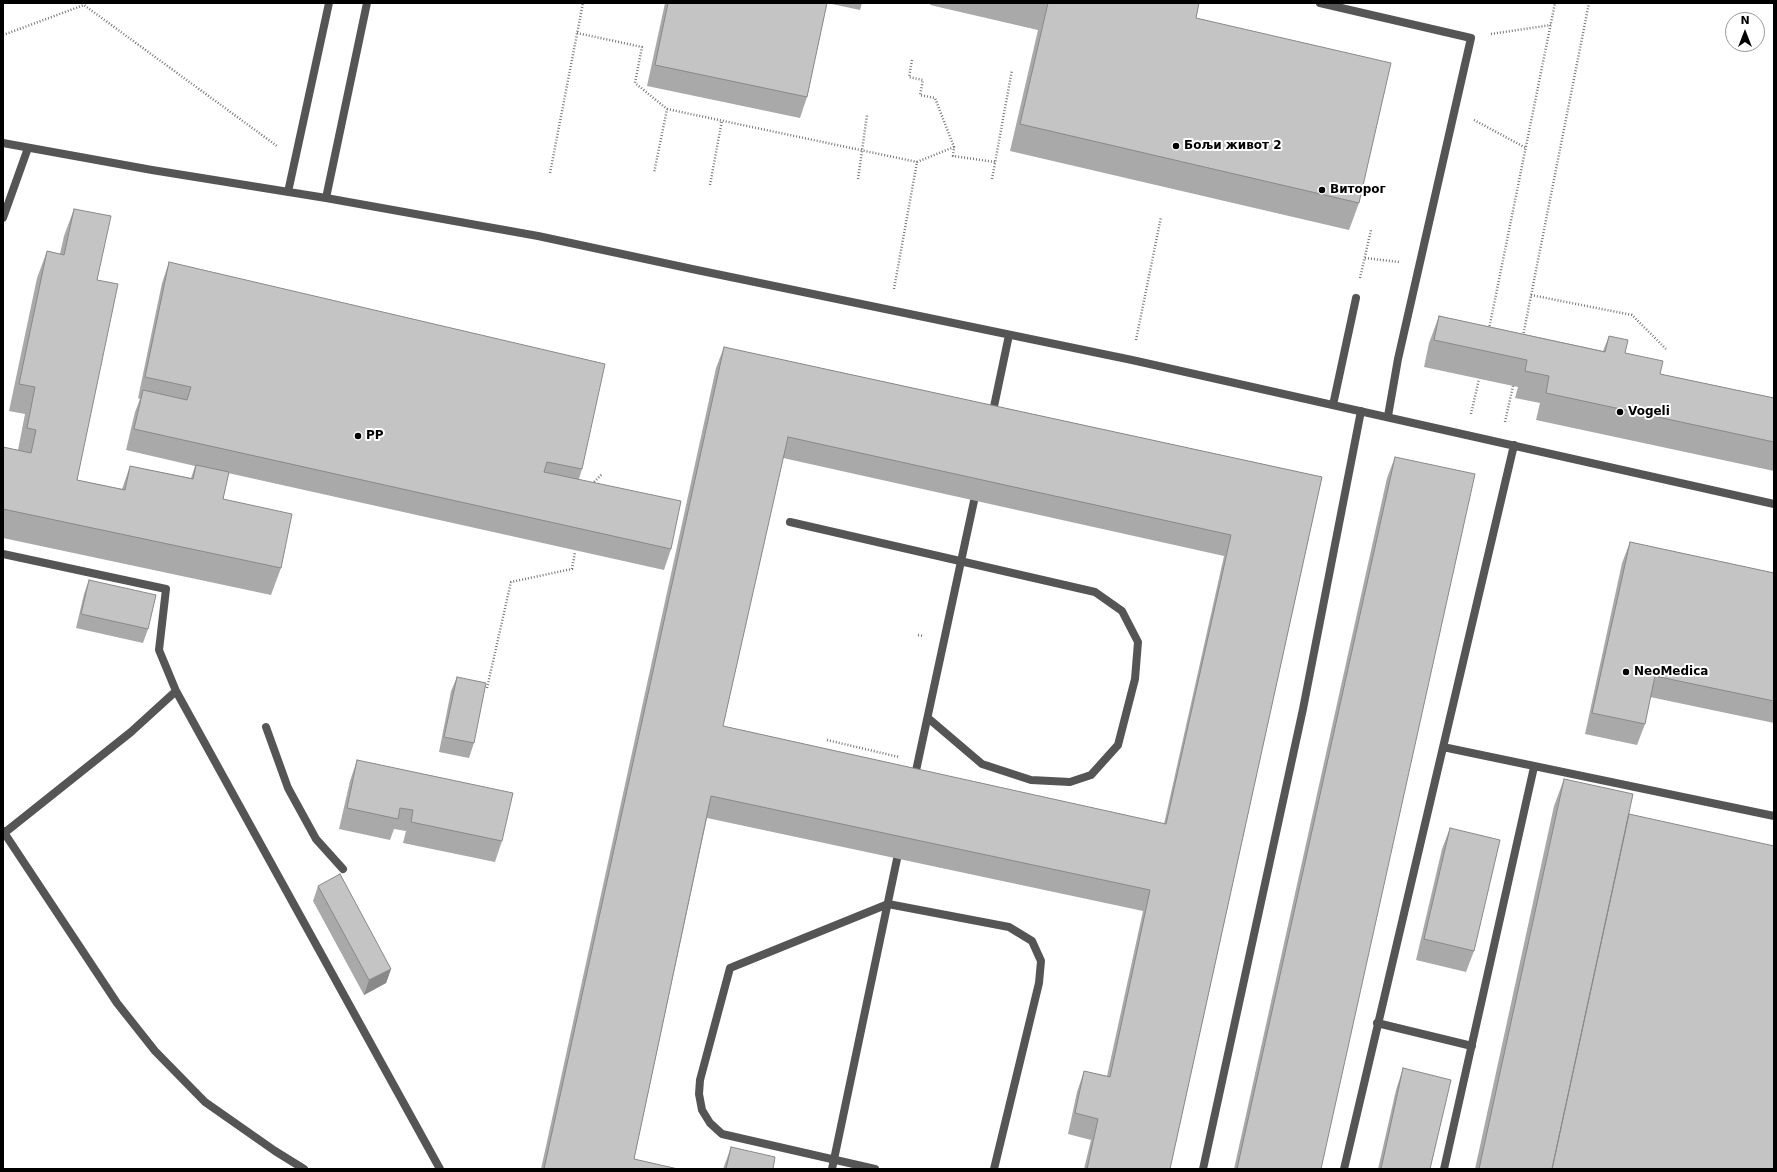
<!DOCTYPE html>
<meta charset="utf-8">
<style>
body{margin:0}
#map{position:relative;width:1777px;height:1172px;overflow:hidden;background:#fff;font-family:"DejaVu Sans",sans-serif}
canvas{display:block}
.frame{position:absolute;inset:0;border:4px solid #000;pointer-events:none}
.north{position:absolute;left:1725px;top:12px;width:40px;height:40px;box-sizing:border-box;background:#fff;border:1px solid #999;border-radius:50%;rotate:0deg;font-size:11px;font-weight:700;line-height:16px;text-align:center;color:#000}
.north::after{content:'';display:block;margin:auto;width:14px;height:18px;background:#000;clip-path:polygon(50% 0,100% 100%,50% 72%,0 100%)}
</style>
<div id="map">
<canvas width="1777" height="1172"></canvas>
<div class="frame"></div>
<div class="north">N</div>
</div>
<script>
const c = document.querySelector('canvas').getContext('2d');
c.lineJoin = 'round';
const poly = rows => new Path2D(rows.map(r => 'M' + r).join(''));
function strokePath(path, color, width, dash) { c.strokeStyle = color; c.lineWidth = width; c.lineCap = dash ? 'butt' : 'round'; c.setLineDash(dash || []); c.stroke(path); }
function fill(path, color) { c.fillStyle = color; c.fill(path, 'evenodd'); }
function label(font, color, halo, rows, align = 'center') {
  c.font = font + ' "DejaVu Sans",sans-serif'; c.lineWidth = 4; c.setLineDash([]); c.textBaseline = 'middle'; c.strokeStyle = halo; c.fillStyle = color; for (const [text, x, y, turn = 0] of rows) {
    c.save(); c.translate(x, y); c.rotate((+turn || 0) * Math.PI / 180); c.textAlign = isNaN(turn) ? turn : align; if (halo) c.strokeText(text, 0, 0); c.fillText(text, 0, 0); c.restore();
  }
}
strokePath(poly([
 [577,33,642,47,635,83,667,109,654,173],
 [1491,34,1551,25],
 [3,35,84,5,277,146],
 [912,60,909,77,923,80,920,95,935,98,954,147,953,156,995,162],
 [667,109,917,162],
 [1474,120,1526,148],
 [550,173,583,3],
 [858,179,867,115],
 [992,179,1012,70],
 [710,185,722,120],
 [1365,258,1399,262],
 [1360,278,1371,230],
 [894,289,917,162,954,147],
 [1531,295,1632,315,1666,349],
 [1489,329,1555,3],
 [1523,336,1589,3],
 [1136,340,1161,217],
 [1471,414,1479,379],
 [1505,422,1513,386],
 [592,484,602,474],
 [918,635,924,636],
 [487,688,511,582,572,569,575,552],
 [827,740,899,757]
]), '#777', 2.5, [1, 2]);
strokePath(poly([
 [1320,3,1471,38,1398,359,1388,416],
 [3,143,152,170,326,198,538,236,692,269,1132,360,1774,504],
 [288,192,329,3],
 [326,198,367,3],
 [3,218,28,148],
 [1333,405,1356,298],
 [992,416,1009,335],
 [790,522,1095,592,1122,611,1138,642,1135,679,1118,745,1091,775,1070,782,1031,780,982,764,928,718],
 [3,554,166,589,159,650,176,691,440,1169],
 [266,727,288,788,316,839,343,869],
 [1443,747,1774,816],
 [914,780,974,501],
 [3,831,117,1003,155,1051,205,1102,275,1151,304,1169],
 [3,834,131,732,176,691],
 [1377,1023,1472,1046],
 [832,1169,897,859],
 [875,1169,722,1134,710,1123,702,1110,699,1094,700,1080,730,968,888,904,1009,927,1032,941,1041,961,1039,983,994,1169],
 [1203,1169,1303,709,1361,411],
 [1344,1169,1514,445],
 [1444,1169,1534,767]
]), '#555', 8);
fill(poly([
 [665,3,862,3,860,10,827,3,807,97,800,118,647,86],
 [931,3,1199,3,1196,18,1359,203,1349,230,1010,151,1038,30,930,5],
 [74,209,97,280,77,480,122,489,130,466,191,478,195,466,126,450,135,412,140,399,138,398,162,283,169,262,582,469,579,479,671,549,664,570,228,473,223,499,281,568,271,595,3,538,3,447,18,450,25,414,9,411,37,278,47,251,60,254,64,236],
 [1439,316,1603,351,1609,336,1625,353,1660,374,1774,398,1774,471,1536,420,1540,403,1515,398,1518,387,1424,367,1429,343],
 [724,347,1322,477,1170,1169,1084,1169,1091,1140,1068,1134,1077,1092,1084,1071,1107,1076,1143,911,707,818,634,1159,678,1169,541,1169,716,368],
 [783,458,1224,556,1164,824,723,726],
 [1395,457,1321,1169,1234,1169,1387,478],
 [1630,542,1774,573,1774,723,1650,697,1645,724,1637,745,1585,734,1622,563],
 [89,580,148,629,143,643,76,628,84,594],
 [457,677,474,743,469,758,439,752,451,691],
 [357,760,502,841,495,862,403,843,406,831,394,829,390,840,339,829,350,781],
 [1564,779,1629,814,1774,1169,1475,1169,1554,806],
 [1450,828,1474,951,1466,972,1416,960,1442,849],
 [318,886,391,969,386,983,364,995,313,901],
 [1403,1068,1430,1169,1378,1169,1396,1090],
 [731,1147,773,1169,723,1169]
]), '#a9a9a9');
fill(poly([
 [391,969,386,983,364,995,369,980]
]), '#898989');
const building = poly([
 [668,3,827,3,807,97,655,65,668,3],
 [1048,3,1199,3,1196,18,1391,63,1359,203,1020,124,1048,3],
 [74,209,111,216,97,280,118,284,77,480,125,490,130,466,193,479,196,465,229,472,223,499,292,514,281,568,3,509,3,447,31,453,36,430,27,428,35,387,19,384,47,251,64,255,74,209],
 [169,262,605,364,582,469,547,462,544,472,681,501,671,549,134,429,143,390,187,400,191,387,145,377,169,262],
 [1439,316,1605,352,1609,336,1628,340,1625,353,1663,361,1660,374,1774,398,1774,442,1546,393,1549,376,1525,371,1527,360,1434,340,1439,316],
 [724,347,1322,477,1170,1169,1087,1169,1098,1119,1075,1113,1084,1071,1110,1077,1150,890,711,796,634,1159,678,1169,544,1169,724,347],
 [788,437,1231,535,1166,824,723,726,788,437],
 [1395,457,1475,474,1321,1169,1237,1169,1395,457],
 [1630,542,1774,573,1774,701,1655,676,1645,724,1592,713,1630,542],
 [89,580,156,595,148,629,81,614,89,580],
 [457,677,486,683,474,743,444,737,457,677],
 [357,760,513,793,502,841,411,822,413,810,400,808,398,819,347,808,357,760],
 [1564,779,1633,794,1552,1169,1479,1169,1564,779],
 [1629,814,1774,846,1774,1169,1552,1169,1629,814],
 [1450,828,1500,840,1474,951,1424,939,1450,828],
 [340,874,391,969,369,980,318,886,340,874],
 [1403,1068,1451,1080,1430,1169,1381,1169,1403,1068],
 [731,1147,775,1157,773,1169,726,1169,731,1147]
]);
fill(building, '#c4c4c4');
strokePath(building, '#898989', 1);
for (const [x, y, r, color] of [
 [1176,146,4,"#000"],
 [1322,190,4,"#000"],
 [1620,412,4,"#000"],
 [358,436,4,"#000"],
 [1626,672,4,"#000"]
]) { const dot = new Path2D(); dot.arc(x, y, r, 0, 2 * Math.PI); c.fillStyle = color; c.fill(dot); strokePath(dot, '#fff', 1.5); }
label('bold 12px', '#000', '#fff', [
 ["Бољи живот 2",1184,146],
 ["Виторог",1330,190],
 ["Vogeli",1628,412],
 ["PP",366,436],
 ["NeoMedica",1634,672]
], 'left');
</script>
